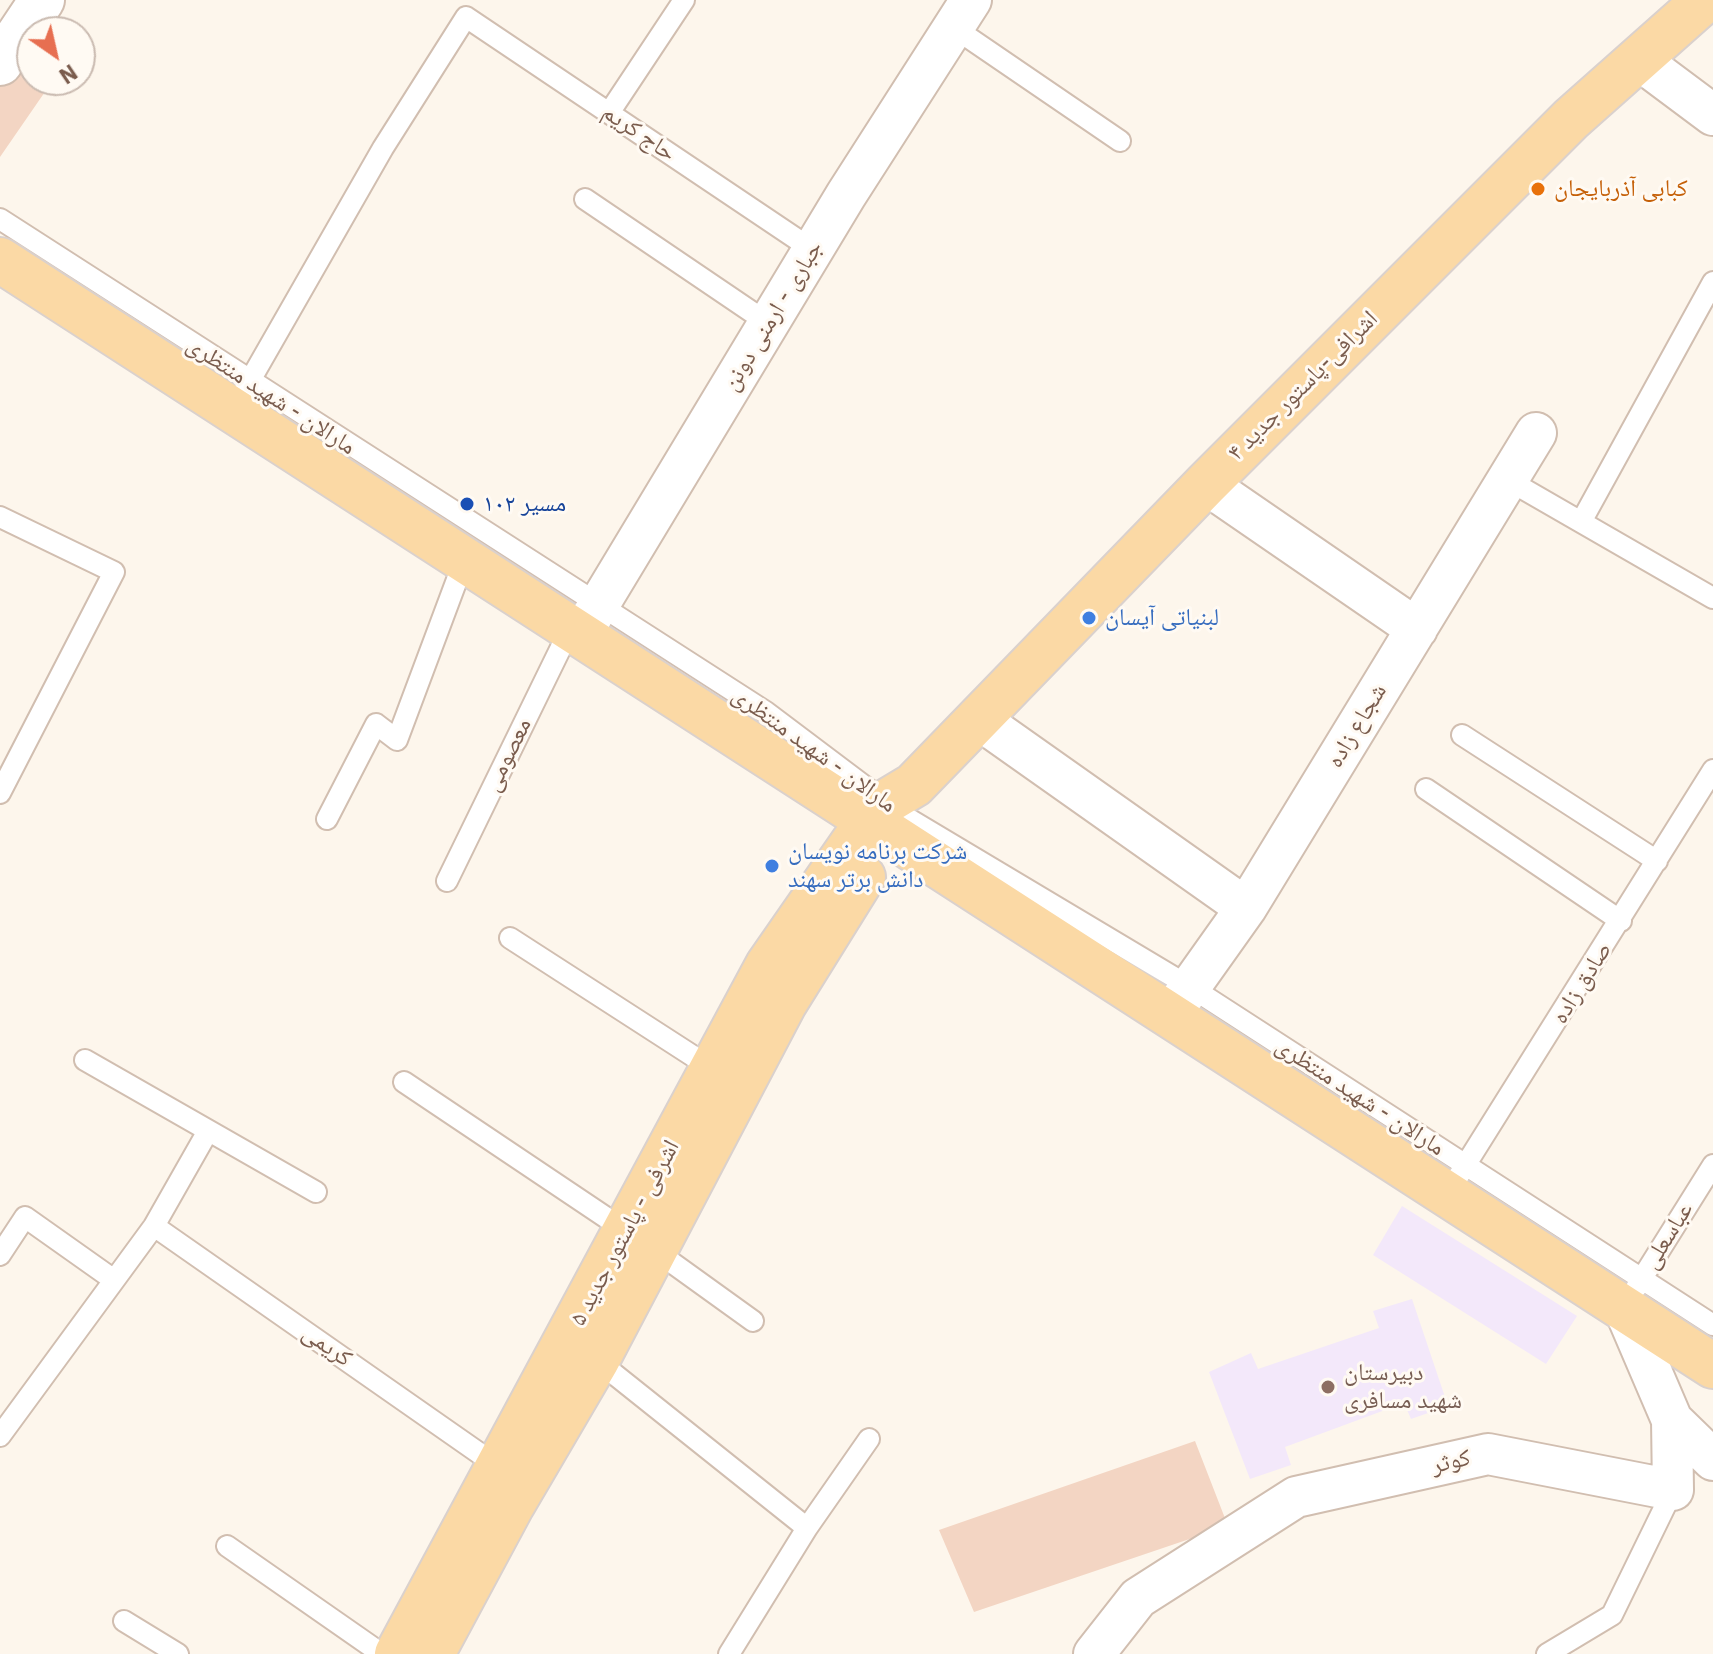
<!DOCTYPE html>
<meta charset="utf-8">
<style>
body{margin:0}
#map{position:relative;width:1713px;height:1654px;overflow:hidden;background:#fdf6ec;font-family:"IBM Plex Sans",sans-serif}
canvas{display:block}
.north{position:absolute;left:16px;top:16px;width:80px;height:80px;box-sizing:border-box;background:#fffaf3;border:2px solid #cabbb1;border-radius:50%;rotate:146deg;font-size:22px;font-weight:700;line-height:32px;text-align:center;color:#7a5c4d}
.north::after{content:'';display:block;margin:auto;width:28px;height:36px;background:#e76f51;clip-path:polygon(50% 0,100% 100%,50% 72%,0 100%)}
</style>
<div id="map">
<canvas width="1713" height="1654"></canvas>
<div class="north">N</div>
</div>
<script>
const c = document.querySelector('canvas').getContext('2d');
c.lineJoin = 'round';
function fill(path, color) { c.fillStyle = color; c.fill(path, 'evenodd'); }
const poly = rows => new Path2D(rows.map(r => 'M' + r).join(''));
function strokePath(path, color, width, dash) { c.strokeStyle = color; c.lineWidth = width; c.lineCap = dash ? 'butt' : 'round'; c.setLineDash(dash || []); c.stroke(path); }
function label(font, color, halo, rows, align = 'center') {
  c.font = font + ' "IBM Plex Sans","Noto Naskh Arabic",sans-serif'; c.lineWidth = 6; c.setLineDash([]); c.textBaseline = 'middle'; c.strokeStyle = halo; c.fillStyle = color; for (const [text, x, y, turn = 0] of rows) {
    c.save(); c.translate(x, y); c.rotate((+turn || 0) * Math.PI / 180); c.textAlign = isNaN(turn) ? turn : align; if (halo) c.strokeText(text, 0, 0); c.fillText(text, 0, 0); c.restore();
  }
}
fill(poly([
 [1402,1206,1577,1316,1546,1364,1373,1255],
 [1412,1299,1448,1406,1411,1419,1404,1403,1285,1447,1291,1465,1250,1479,1209,1372,1251,1353,1258,1369,1379,1328,1373,1311]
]), '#f3e8fa');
fill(poly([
 [11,62,32,75,32,80,49,86,0,157,0,78],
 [1195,1441,1228,1526,974,1612,939,1530]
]), '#f3d5c3');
const service = poly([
 [953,27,1120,141],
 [609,113,684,0],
 [585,199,768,323],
 [0,219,766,712,904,816,1192,988,1713,1325],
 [244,391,383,148,466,17,813,250],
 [1508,480,1713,598],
 [0,517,114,572,0,793],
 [1581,522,1713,282],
 [1462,735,1657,861],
 [1426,789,1621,921],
 [327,819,376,724,397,740,464,561],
 [447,881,570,629],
 [510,938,713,1069],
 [85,1060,316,1192],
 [404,1082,653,1249,753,1321],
 [1458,1177,1713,770],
 [154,1226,499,1467],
 [0,1255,25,1217,114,1280],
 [1636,1288,1713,1165],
 [594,1358,807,1528],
 [0,1436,154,1226,208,1131],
 [227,1546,382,1654],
 [124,1621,178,1654],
 [729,1654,807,1528,869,1439],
 [1547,1654,1612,1615,1673,1490]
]);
const minor = poly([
 [1638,59,1713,115],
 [1206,484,1417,629],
 [580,636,846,195,971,0],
 [977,718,1246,908],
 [1170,1015,1246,908,1536,433],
 [1672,1420,1713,1460],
 [1094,1654,1138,1598,1296,1497,1488,1454,1673,1490,1672,1420,1624,1308]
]);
const tertiary = poly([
 [0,63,42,0]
]);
const primary = poly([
 [0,260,1713,1366],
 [397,1654,768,965,868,821,884,803,914,785,1206,484,1571,119,1705,0],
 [432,1654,512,1505,597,1360,784,1004,863,877]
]);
strokePath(service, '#d1beb0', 24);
strokePath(minor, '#d1beb0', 44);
strokePath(tertiary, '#d1beb0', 48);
strokePath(primary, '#dad1cd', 48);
strokePath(service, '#fff', 20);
strokePath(minor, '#fff', 40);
strokePath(tertiary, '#fff', 44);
strokePath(primary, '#fbd9a5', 44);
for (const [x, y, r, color] of [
 [1538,189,8,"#e8710a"],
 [467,504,8,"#1a4fb4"],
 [1089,618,8,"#3f7fe0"],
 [772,866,8,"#3f7fe0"],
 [1328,1387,8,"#8d6e63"]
]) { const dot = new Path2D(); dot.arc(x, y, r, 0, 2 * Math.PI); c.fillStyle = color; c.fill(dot); strokePath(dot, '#fffaf3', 3); }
label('24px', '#7a5c4d', '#fffaf3', [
 ["حاج کریم",639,133,34],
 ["جباری - ارمنی دونن",773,316,-59],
 ["اشرافی-پاستور جدید ۴",1303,386,-45],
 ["مارالان - شهید منتظری",271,396,33],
 ["شجاع زاده",1357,726,-59],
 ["مارالان - شهید منتظری",814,750,36],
 ["معصومی",508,755,-64],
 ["صادق زاده",1582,983,-58],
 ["مارالان - شهید منتظری",1360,1097,33],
 ["اشرفی - پاستور جدید ۵",625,1233,-62],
 ["عباسعلی",1668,1236,-58],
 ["کریمی",327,1346,35],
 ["کوثر",1451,1462,-13]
]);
label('24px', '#c56008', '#fffaf3', [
 ["کبابی آذربایجان",1554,189]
], 'left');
label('24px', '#164399', '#fffaf3', [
 ["مسیر ۱۰۲",483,504]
], 'left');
label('24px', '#366cbe', '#fffaf3', [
 ["لبنیاتی آیسان",1105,618],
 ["شرکت برنامه نویسان",788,852],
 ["دانش برتر سهند",788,880]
], 'left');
label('24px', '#785e54', '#fffaf3', [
 ["دبیرستان",1344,1373],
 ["شهید مسافری",1344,1401]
], 'left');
</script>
